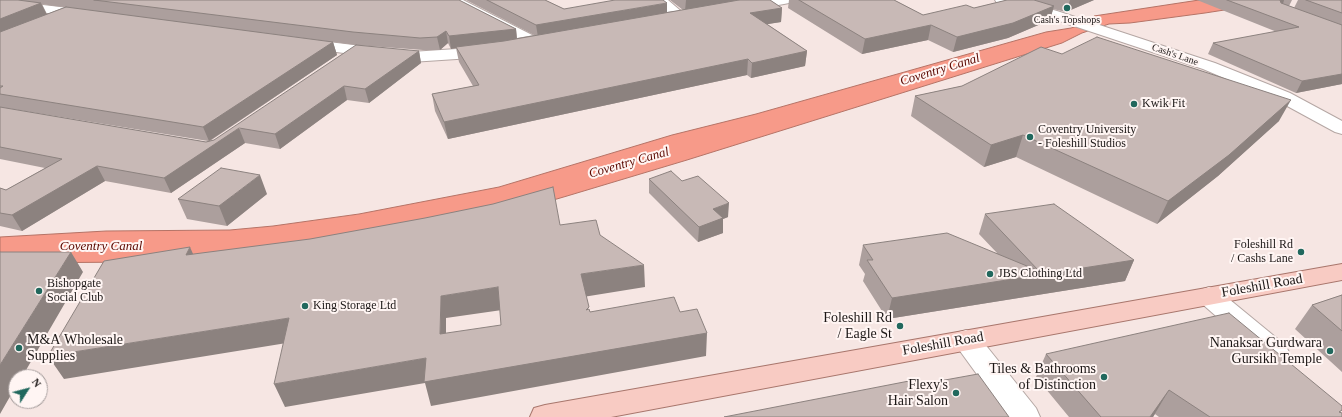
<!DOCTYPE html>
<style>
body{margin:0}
#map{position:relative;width:1342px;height:417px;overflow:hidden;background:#f6e6e3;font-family:Georgia,serif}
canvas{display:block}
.north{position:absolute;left:8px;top:369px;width:40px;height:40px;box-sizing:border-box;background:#fff5f3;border:1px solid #a49c9b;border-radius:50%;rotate:54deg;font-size:11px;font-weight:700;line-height:16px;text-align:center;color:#1c1716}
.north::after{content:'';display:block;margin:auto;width:14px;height:18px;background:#21685d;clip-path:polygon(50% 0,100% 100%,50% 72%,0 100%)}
</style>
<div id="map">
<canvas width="1342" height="417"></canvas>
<div class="north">N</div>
</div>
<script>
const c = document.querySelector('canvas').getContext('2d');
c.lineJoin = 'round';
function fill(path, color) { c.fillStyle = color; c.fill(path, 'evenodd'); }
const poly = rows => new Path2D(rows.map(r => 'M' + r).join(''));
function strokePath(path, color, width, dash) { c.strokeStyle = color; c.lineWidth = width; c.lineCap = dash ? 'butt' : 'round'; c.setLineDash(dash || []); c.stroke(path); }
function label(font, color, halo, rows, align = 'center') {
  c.font = font + ' Georgia,serif'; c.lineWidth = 4; c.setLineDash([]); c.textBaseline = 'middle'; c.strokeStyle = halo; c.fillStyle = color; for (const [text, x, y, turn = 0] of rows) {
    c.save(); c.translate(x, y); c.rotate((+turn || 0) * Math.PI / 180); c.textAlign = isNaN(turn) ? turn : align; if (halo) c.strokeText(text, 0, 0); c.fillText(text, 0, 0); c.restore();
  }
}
const water = poly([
 [1199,0,1289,0,1205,13,1130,23,1109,24,1082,33,1062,43,687,160,567,196,526,208,394,236,140,262,0,263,0,237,106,231,230,230,273,226,359,214,499,187,672,135,756,114,1046,32,1071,28,1094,21,1094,16,1199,0]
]);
fill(water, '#f79a89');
strokePath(water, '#b57366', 1);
const minor = poly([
 [0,0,86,10,91,11,93,14,91,17,86,18,0,7,0,0],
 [446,0,463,0,534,36,542,44,539,47,534,49,529,47,524,42,448,3,446,0],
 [652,0,668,0,689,18,687,21,682,22,677,21,652,0],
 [760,0,791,0,789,3,784,4,744,11,739,10,737,7,739,4,760,0],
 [995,0,1017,0,1057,11,1215,63,1290,93,1342,121,1342,134,1335,132,1278,101,1203,69,1047,17,997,3,995,0],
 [304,39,411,52,487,47,493,49,495,52,493,55,487,57,411,62,299,47,296,44,299,41,304,39],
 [1209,287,1218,290,1285,345,1289,352,1285,359,1275,362,1265,359,1200,302,1196,296,1200,290,1209,287],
 [966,330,976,333,1036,408,1040,417,1008,417,952,340,956,333,966,330]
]);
const major = poly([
 [1342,264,1342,280,611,417,530,417,534,408,545,405,1342,264]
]);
strokePath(minor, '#b5a7a4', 2);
strokePath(major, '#a8766c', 2);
fill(minor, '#fff');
fill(major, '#f8cbc3');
fill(poly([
 [0,0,459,0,516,29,517,38,534,35,466,0,545,0,564,9,667,12,683,10,670,0,770,0,782,8,781,22,767,24,807,51,805,66,751,78,747,75,448,139,435,111,432,94,473,86,459,62,456,48,451,49,448,43,440,50,423,50,356,45,206,25,333,42,337,55,210,141,214,140,419,51,421,63,369,103,347,100,280,149,245,143,171,193,105,181,22,231,0,226,0,188,6,190,45,168,0,159,0,107,206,142,208,141,0,107],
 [42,4,54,6,65,7,47,14],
 [789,0,894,0,923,15,974,8,1007,0,1094,0,1066,12,1053,9,1050,20,1008,38,953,52,928,40,862,54,788,8],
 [1197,0,1292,0,1289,6,1294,8,1298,0,1342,0,1342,84,1296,93,1208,54,1213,43,1277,32],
 [1062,54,1279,121,1218,176,1157,224,1016,157,984,167,911,116,915,96,962,86],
 [649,179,682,181,728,217,723,219,723,233,698,242,649,193],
 [267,194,227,226,187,219,178,199],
 [985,214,1134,260,1125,281,887,319,863,281,865,274,859,265,863,245,997,253,979,234],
 [1342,295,1342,372,1295,329,1312,305],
 [1046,354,1342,406,1342,410,1340,412,1342,417,1159,417,1155,414,1153,417,1069,417,1036,377]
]), '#ac9f9d');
fill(poly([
 [686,0,749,0,685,11],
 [1070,0,1094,0,1066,12],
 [1278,0,1284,0,1283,4],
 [41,3,47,15,0,34,0,19],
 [667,3,667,15,538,37,536,25],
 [1054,6,1050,20,1008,38,953,52,957,37],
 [782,8,781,22,750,27,750,13],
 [931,25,928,40,862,54,865,39],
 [516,29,517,41,456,47,456,48,451,49,449,36],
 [446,31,448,43,440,50,437,37],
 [333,42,337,55,209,141,203,127],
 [419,51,421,63,369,103,365,89],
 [807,51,805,66,751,78,752,63],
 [748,59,747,75,448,139,444,122],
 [1342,74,1342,84,1296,93,1302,81],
 [344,86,347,100,280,149,275,134],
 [1291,100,1279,121,1218,176,1157,224,1168,201],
 [239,128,245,143,171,193,164,178],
 [1023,135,1016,157,984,167,991,145],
 [97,166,105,181,22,231,12,215],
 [260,175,267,194,227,226,219,206],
 [729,203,728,217,723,219,723,233,698,242,699,227,713,209],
 [190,247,200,270,186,255],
 [71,252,83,272,22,377,16,377,16,386,0,414,0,365],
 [1134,260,1125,281,887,319,892,298],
 [644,265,645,287,583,297,581,274],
 [498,287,502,310,446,318,446,357,440,334,441,296],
 [289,318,299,341,64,379,48,356],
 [707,333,706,356,431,406,425,383,285,407,274,384,426,358],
 [1169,390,1153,417,1150,417]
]), '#8c827f');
const building = poly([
 [0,0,18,0,41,3,0,19,0,0],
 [94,0,459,0,516,29,449,36,446,31,437,37,420,38,353,32,94,0],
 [487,0,545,0,564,9,615,0,663,0,667,3,536,25,487,0],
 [739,0,770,0,782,8,750,13,807,51,752,63,748,59,444,122,432,94,479,85,456,47,504,41,739,0],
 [799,0,894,0,923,15,966,5,974,8,1007,0,1034,0,1054,6,1013,23,957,37,931,25,865,39,799,0],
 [1227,0,1280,0,1281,3,1342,25,1342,74,1302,81,1213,43,1299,27,1227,0],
 [1306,0,1342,0,1342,13,1306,0],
 [66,7,333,42,203,127,0,94,0,88,3,86,0,86,0,32,66,7],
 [1097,37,1291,100,1229,155,1168,201,1023,135,991,145,915,96,962,86,1041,47,1062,54,1097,37],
 [356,45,419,51,365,89,344,86,275,134,239,128,164,178,97,166,12,215,0,213,0,188,6,190,62,159,0,147,0,107,206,142,214,140,356,45],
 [221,168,260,175,219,206,178,199,221,168],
 [671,171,682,181,698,176,729,203,713,209,723,218,699,227,649,179,671,171],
 [553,187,560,225,596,220,600,235,644,265,581,274,589,307,586,310,589,309,590,312,674,297,680,312,697,309,707,333,424,382,426,358,274,384,289,318,48,356,104,261,190,247,186,255,310,239,425,218,493,204,553,187],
 [498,287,501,325,440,334,441,296,498,287],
 [1054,204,1134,260,892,298,867,260,873,260,863,245,947,233,1039,271,985,214,1054,204],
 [0,252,71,252,0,365,0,252],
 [1342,295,1342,331,1312,305,1342,295],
 [1229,313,1342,406,1342,410,1339,412,1342,413,1342,417,1210,417,1169,390,1150,417,1101,417,1046,354,1229,313],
 [978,374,1009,417,724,417,909,381,912,386,978,374]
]);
fill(building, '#c8b9b6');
strokePath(building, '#8c827f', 1);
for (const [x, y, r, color] of [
 [1067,8,4,"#21685d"],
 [1134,104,4,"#21685d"],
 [1030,137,4,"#21685d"],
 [1301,252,4,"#21685d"],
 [990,274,4,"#21685d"],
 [39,291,4,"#21685d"],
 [305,306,4,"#21685d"],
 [900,326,4,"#21685d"],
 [19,348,4,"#21685d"],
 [1330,351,4,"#21685d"],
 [1104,377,4,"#21685d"],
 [956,393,4,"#21685d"]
]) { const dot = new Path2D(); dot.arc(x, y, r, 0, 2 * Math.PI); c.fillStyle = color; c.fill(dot); strokePath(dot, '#fff5f3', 1.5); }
label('10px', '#1c1716', '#fff5f3', [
 ["Cash's Topshops",1067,20]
]);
label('10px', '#1c1716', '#fff5f3', [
 ["Cash's Lane",1175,55,19]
]);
label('12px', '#1c1716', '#fff5f3', [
 ["Kwik Fit",1142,104],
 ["Coventry University",1038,130],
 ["- Foleshill Studios",1038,144],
 ["Foleshill Rd",1293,245,"right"],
 ["/ Cashs Lane",1293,259,"right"],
 ["JBS Clothing Ltd",998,274],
 ["Bishopgate",47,284],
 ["Social Club",47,298],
 ["King Storage Ltd",313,306]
], 'left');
label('italic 13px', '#5b0801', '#fff5f3', [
 ["Coventry Canal",940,70,-17],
 ["Coventry Canal",629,163,-16],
 ["Coventry Canal",101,247]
]);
label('14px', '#1c1716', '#fff5f3', [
 ["Foleshill Road",1262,286,-10],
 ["Foleshill Road",943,344,-10]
]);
label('14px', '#1c1716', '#fff5f3', [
 ["Foleshill Rd",892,318],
 ["/ Eagle St",892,334],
 ["M&A Wholesale",27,340,"left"],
 ["Supplies",27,356,"left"],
 ["Nanaksar Gurdwara",1322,343],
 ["Gursikh Temple",1322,359],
 ["Tiles & Bathrooms",1096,369],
 ["of Distinction",1096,385],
 ["Flexy's",948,385],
 ["Hair Salon",948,401]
], 'right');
</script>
